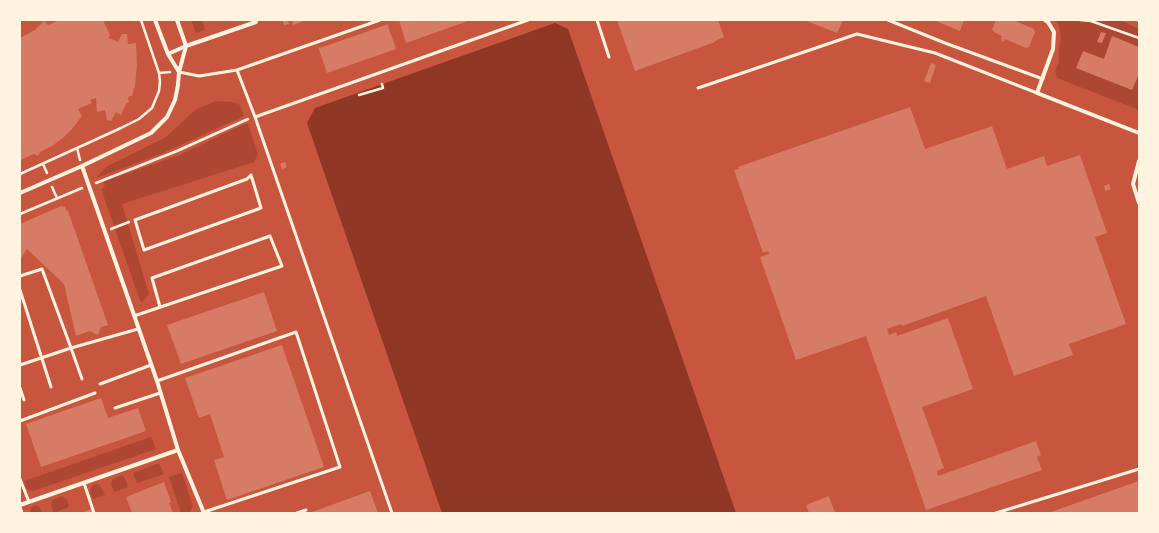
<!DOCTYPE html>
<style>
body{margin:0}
#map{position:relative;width:1159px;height:533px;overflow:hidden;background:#c8553d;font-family:"PT Sans Narrow",sans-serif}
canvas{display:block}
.frame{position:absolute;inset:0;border:21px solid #fff3e0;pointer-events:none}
</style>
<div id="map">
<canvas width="1159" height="533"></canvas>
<div class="frame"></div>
</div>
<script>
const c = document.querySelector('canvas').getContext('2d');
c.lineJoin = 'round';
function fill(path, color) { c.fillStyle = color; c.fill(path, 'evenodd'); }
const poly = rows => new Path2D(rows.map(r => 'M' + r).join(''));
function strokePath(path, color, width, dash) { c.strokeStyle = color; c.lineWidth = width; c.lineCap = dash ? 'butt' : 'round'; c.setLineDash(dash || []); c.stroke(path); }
fill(poly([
 [191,20,202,20,205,30,196,33],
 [1055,20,1120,20,1139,29,1139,110,1057,78,1055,71,1059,62,1059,49,1061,37,1059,26],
 [216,101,233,102,240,105,244,116,163,153,96,178,106,167,166,137,195,110],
 [245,124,248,124,258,154,254,162,122,204,149,294,141,303,101,189,105,187,103,182,179,155],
 [151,437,156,449,33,491,27,489,24,481],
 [159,463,164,474,137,483,133,473],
 [182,473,193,506,189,513,181,513,169,477],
 [121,475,125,478,128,487,114,492,111,483,113,479],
 [97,484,101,487,105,495,93,499,90,491,92,486],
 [62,496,67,500,69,507,54,513,51,505,52,500],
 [36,505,40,508,42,513,30,513,31,508]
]), '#ae4732');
fill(poly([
 [555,23,568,29,736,513,442,513,307,123,315,108]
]), '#8f3625');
fill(poly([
 [60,20,103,20,110,35,109,38,118,42,122,34,127,34,128,44,136,43,137,65,135,86,132,96,129,96,128,99,129,102,126,104,121,115,116,112,111,121,107,120,105,110,97,112,96,98,90,100,92,103,78,109,82,116,72,129,63,138,52,146,40,152,38,156,34,154,20,160,20,38,35,30,44,21,48,25],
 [282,20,288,20,289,24,284,25],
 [292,20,306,20,293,25],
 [399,20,471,20,406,43],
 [617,20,718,20,724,37,715,41,715,42,635,71],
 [804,20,843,20,837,33],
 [933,20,964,20,960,31],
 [996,20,1013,20,1034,29,1035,32,1029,47,1026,48,1005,39,1004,42,1002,41,1001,38,1002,36,994,32,992,29],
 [387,23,396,49,327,73,318,47,320,48,386,25],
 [1101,32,1106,33,1102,43,1097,42],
 [1112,36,1139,47,1139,74,1132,90,1076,68,1083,51,1104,59],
 [931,63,936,65,930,83,924,81],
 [910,107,925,149,992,126,1007,169,1044,156,1047,166,1080,155,1107,233,1095,237,1126,324,1069,344,1073,355,1014,376,986,296,902,326,901,324,887,329,889,335,896,332,897,336,948,318,973,389,922,407,944,468,937,471,938,476,1036,441,1041,455,1037,457,1042,470,926,510,866,336,796,360,760,257,769,254,768,251,763,253,734,170,739,169,738,167],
 [285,162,287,167,282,169,280,164],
 [1109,184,1111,189,1105,191,1104,186],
 [61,206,65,207,66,210,68,211,108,325,101,327,98,335,90,331,76,336,64,284,27,249,20,260,20,224],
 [264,292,277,331,181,364,167,325],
 [282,345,324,467,227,500,214,460,224,457,210,414,199,418,185,378],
 [101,398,108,418,138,408,146,431,41,467,26,424],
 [1139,481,1139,513,1048,513],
 [164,482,171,502,169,503,173,513,132,513,126,497],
 [370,491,378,513,313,513,312,512],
 [829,496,835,513,809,513,806,505],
 [91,509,92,513,81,513]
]), '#d67c66');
strokePath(poly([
 [1080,20,1091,21,1139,38],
 [1137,20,1139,21],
 [159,73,170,72],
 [359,95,383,88,382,84],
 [77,148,80,160],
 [43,164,47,173],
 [20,174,121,128,139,119,152,108,159,91,160,82,159,73,141,20],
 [96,183,177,151,248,119],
 [52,187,57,198],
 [20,214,82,188],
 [111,229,129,222]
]), '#fff3e0', 2.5);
strokePath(poly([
 [597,20,609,57],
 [888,20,945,43,1043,79],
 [237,70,380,20],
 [179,72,199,76,237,70,255,117,528,20],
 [698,88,857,34,935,53,1037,93],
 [255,117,392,513],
 [251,175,261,208,144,250,135,220,247,179,251,175],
 [20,276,42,269,71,348,138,329],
 [20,290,51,387],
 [134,316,282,266,270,236,152,278,160,307],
 [20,365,71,348,82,379],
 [157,381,296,332,340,467,204,512],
 [100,384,151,365],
 [20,388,24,400],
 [115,408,160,393],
 [20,421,95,393],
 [20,479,29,502],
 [84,483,94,513],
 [20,507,22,513],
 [297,513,306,510],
 [996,513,1139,469]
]), '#fff3e0', 3);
strokePath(poly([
 [155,20,168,54,179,72],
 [1045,20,1048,22,1054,32,1053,49,1037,93,1139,133],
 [168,54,186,46,256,22,255,20],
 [1139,161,1133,184,1139,203],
 [82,166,157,381,178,450,204,513],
 [20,193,82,166,151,133,167,117,175,100,178,85,179,72,186,46,177,20],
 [20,505,178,450]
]), '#fff3e0', 4);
</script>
